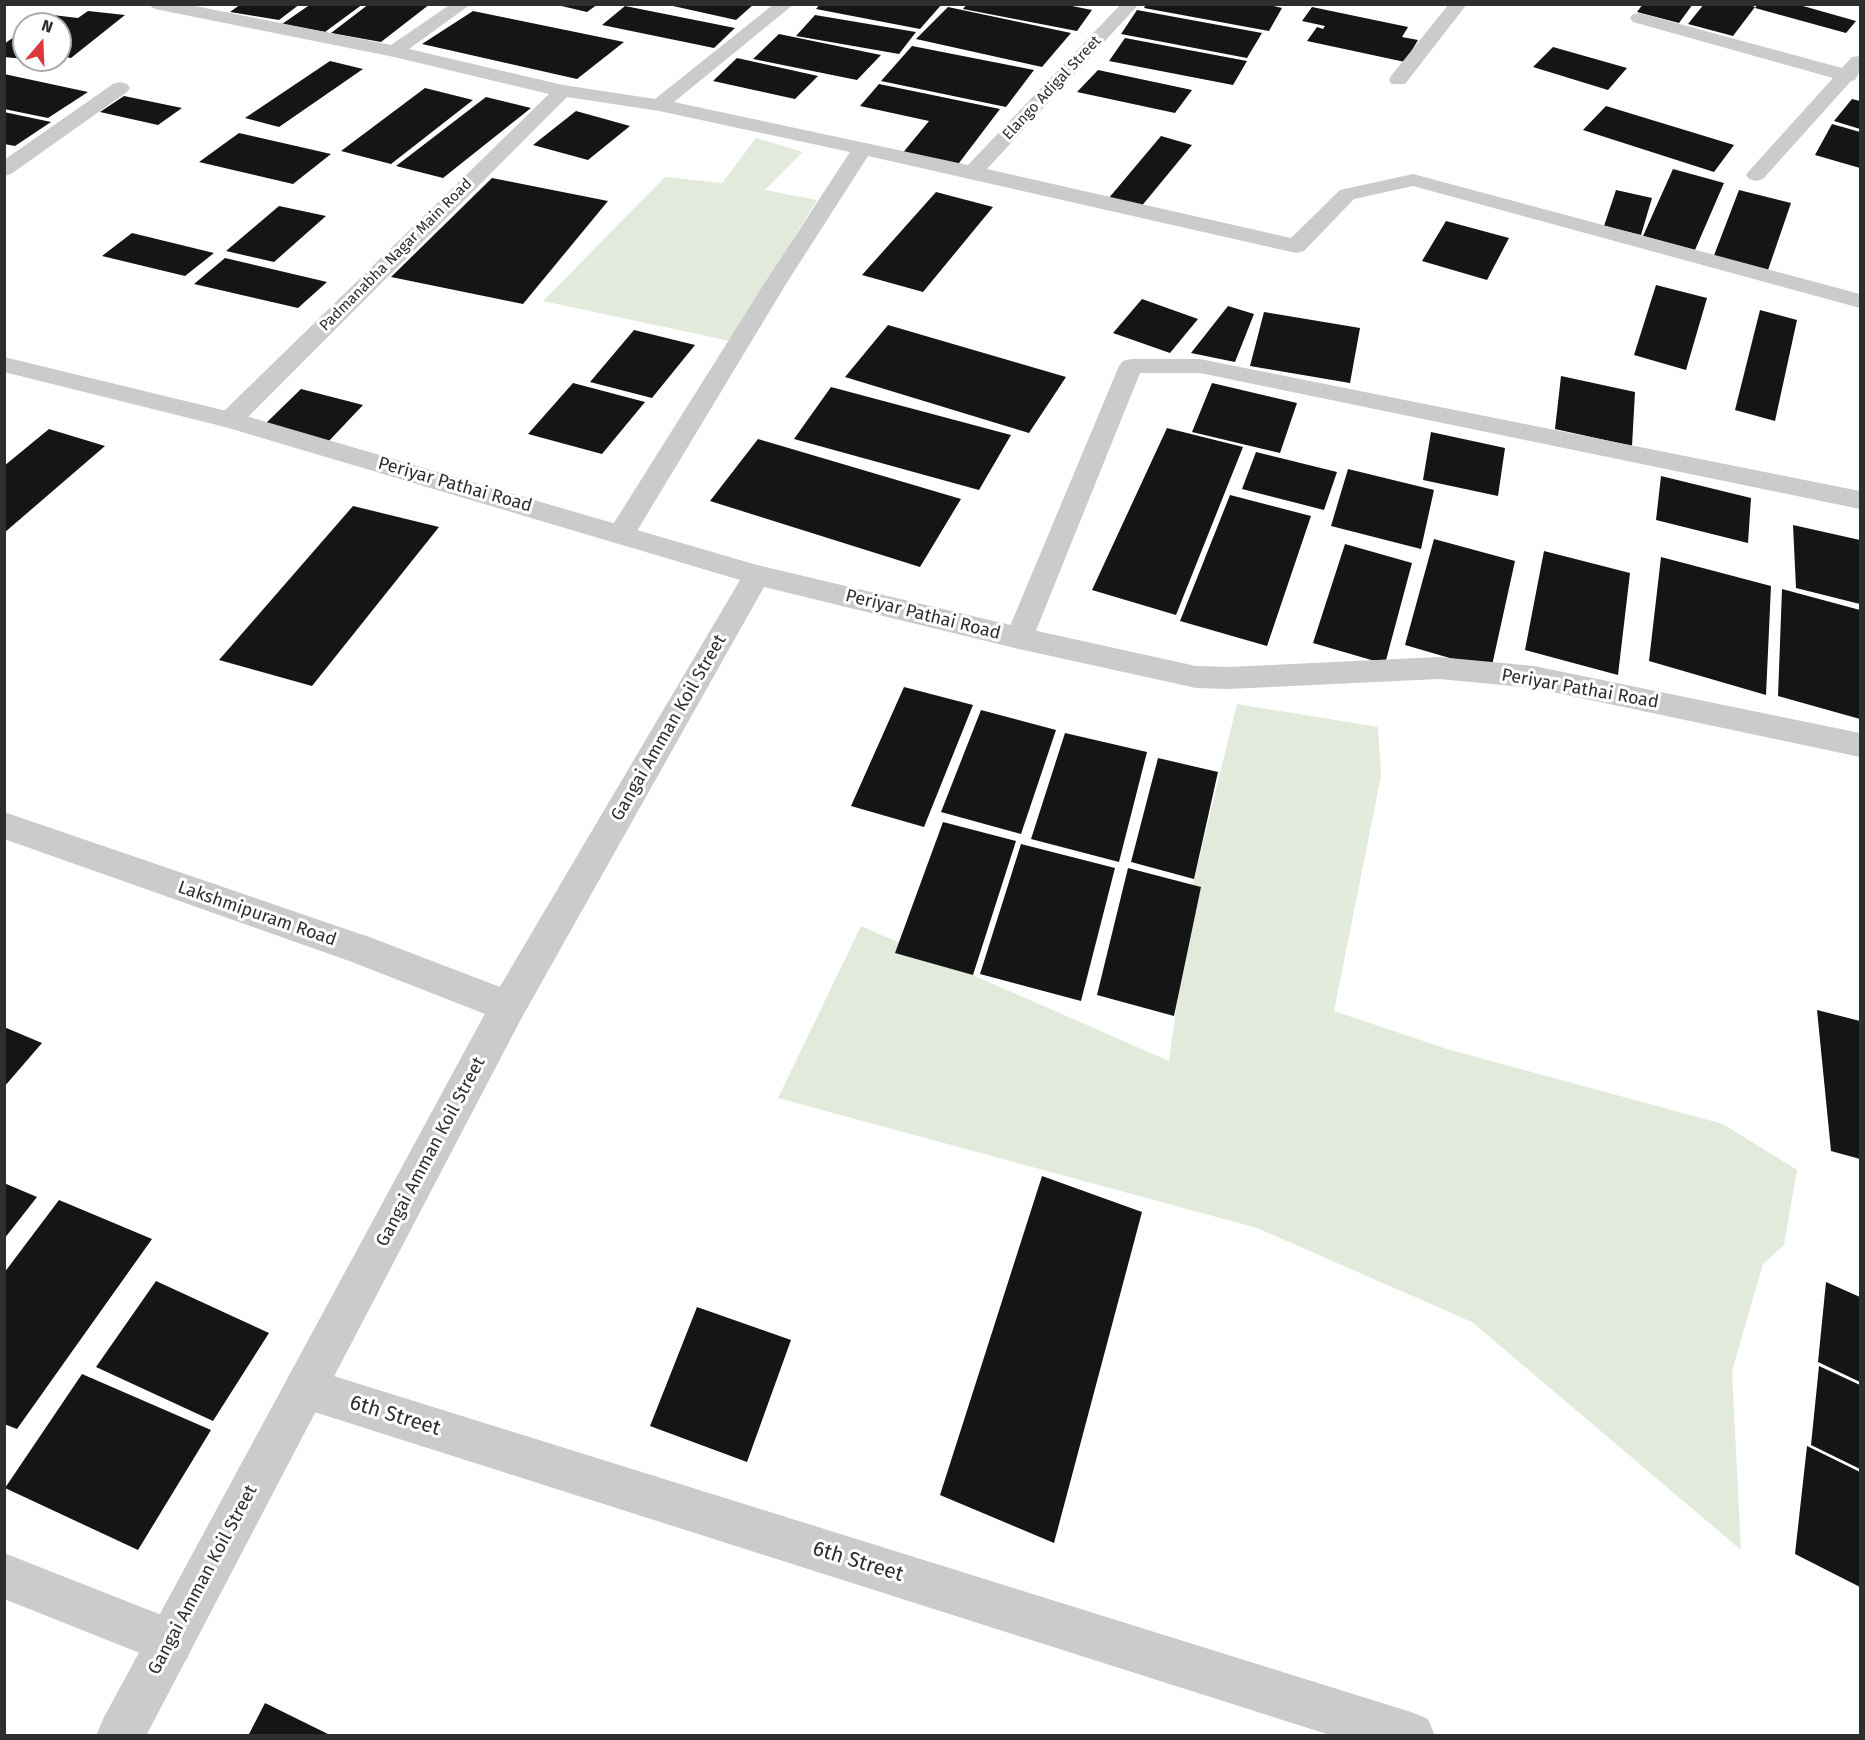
<!DOCTYPE html>
<style>
body{margin:0}
#map{position:relative;width:1865px;height:1740px;overflow:hidden;background:#fff;font-family:"Fira Sans",sans-serif}
canvas{display:block}
.frame{position:absolute;inset:0;border:6px solid #2e2e2e;pointer-events:none}
.north{position:absolute;left:12px;top:12px;width:60px;height:60px;box-sizing:border-box;background:#fff;border:2px solid #ababab;border-radius:50%;rotate:19deg;font-size:16px;font-weight:700;line-height:24px;text-align:center;color:#2e2e2e}
.north::after{content:'';display:block;margin:auto;width:21px;height:27px;background:#dd3837;clip-path:polygon(50% 0,100% 100%,50% 72%,0 100%)}
</style>
<div id="map">
<canvas width="1865" height="1740"></canvas>
<div class="frame"></div>
<div class="north">N</div>
</div>
<script>
const c = document.querySelector('canvas').getContext('2d');
c.lineJoin = 'round';
function fill(path, color) { c.fillStyle = color; c.fill(path, 'evenodd'); }
const poly = rows => new Path2D(rows.map(r => 'M' + r).join(''));
function label(font, color, halo, rows, align = 'center') {
  c.font = font + ' "Fira Sans",sans-serif'; c.lineWidth = 6; c.setLineDash([]); c.textBaseline = 'middle'; c.strokeStyle = halo; c.fillStyle = color; for (const [text, x, y, turn = 0] of rows) {
    c.save(); c.translate(x, y); c.rotate((+turn || 0) * Math.PI / 180); c.textAlign = isNaN(turn) ? turn : align; if (halo) c.strokeText(text, 0, 0); c.fillText(text, 0, 0); c.restore();
  }
}
fill(poly([
 [756,138,803,152,765,190,817,200,730,341,543,301,665,177,722,183],
 [1237,704,1378,727,1381,776,1334,1011,1447,1049,1723,1124,1797,1170,1784,1245,1763,1264,1732,1371,1741,1550,1472,1322,1257,1228,778,1098,861,926,1169,1061,1194,879]
]), '#e2eadc');
fill(poly([
 [241,4,300,4,279,20,230,12],
 [311,4,363,4,325,32,282,24],
 [369,4,430,4,381,42,331,33],
 [553,4,598,4,587,12],
 [664,4,754,4,736,20],
 [820,4,942,4,920,29,816,9],
 [967,4,1062,4,1092,10,1077,31,963,9],
 [1146,4,1265,4,1282,8,1269,31,1144,8],
 [1643,4,1693,4,1679,23,1637,12],
 [1704,4,1747,4,1755,7,1733,36,1688,24],
 [1758,4,1796,4,1856,21,1846,33,1755,8],
 [625,6,735,28,714,48,602,25],
 [948,7,1071,33,1042,67,916,39],
 [1312,7,1408,27,1402,37,1418,40,1405,62,1307,41,1317,27,1323,29,1325,26,1302,21],
 [1137,10,1262,33,1247,58,1121,34],
 [88,11,125,15,71,58,60,56,60,24,32,24,44,14,78,18],
 [473,11,624,42,577,79,422,44],
 [815,15,916,32,899,54,796,36],
 [24,30,24,59,4,57,4,44],
 [779,34,881,55,857,80,753,59],
 [1125,38,1247,61,1233,85,1109,61],
 [912,46,1034,70,1006,107,881,81],
 [1553,47,1627,68,1608,90,1533,67],
 [737,58,818,76,795,99,713,81],
 [330,61,363,69,279,127,245,118],
 [1098,70,1192,90,1175,113,1077,92],
 [4,74,88,92,48,118,4,109],
 [879,84,1000,109,956,167,901,155,929,121,860,106],
 [425,88,473,100,391,164,341,151],
 [124,96,182,108,158,125,100,112],
 [486,97,531,108,443,178,396,166],
 [1852,99,1860,101,1860,129,1834,121],
 [1606,106,1734,145,1714,172,1583,130],
 [576,111,630,126,588,160,533,145],
 [4,112,51,122,15,146,4,144],
 [1832,124,1860,132,1860,168,1815,155],
 [239,133,331,154,293,184,199,162],
 [1161,136,1192,145,1140,208,1108,199],
 [1673,169,1724,183,1695,250,1643,236],
 [492,178,608,201,523,304,391,277],
 [1616,190,1652,198,1641,235,1604,226],
 [1739,190,1791,203,1767,273,1713,258],
 [936,192,993,207,923,292,862,275],
 [279,206,326,216,274,262,226,251],
 [1446,221,1509,238,1487,280,1422,261],
 [132,233,214,253,185,276,102,256],
 [225,258,327,282,298,308,194,284],
 [1656,285,1707,298,1686,370,1634,355],
 [1142,299,1198,319,1170,353,1113,333],
 [1228,306,1254,314,1235,362,1191,353],
 [1760,310,1797,320,1775,421,1735,410],
 [1264,312,1360,328,1350,383,1250,366],
 [888,325,1066,377,1029,433,845,377],
 [634,330,695,345,652,398,590,382],
 [1561,376,1635,392,1632,446,1555,429],
 [573,383,645,402,602,454,528,434],
 [1212,383,1297,403,1280,453,1192,432],
 [831,387,1011,435,979,490,794,439],
 [301,389,363,405,327,443,263,426],
 [1167,428,1243,447,1176,615,1092,590],
 [49,429,105,446,4,533,4,466],
 [1431,432,1505,448,1498,496,1423,480],
 [758,439,961,499,920,567,710,501],
 [1256,452,1337,472,1324,510,1242,489],
 [1348,469,1434,490,1421,549,1331,526],
 [1661,476,1751,498,1748,543,1656,520],
 [1230,495,1311,516,1267,646,1180,621],
 [353,506,439,527,312,686,219,660],
 [1793,525,1860,540,1860,604,1796,588],
 [1434,539,1515,561,1491,670,1405,645],
 [1345,544,1412,563,1385,664,1313,643],
 [1544,551,1630,573,1618,675,1525,650],
 [1661,557,1771,586,1766,695,1649,661],
 [1782,589,1860,610,1860,719,1778,696],
 [904,687,973,705,924,827,851,806],
 [981,710,1056,730,1021,834,941,812],
 [1065,733,1147,752,1119,862,1031,839],
 [1158,758,1218,772,1194,879,1131,862],
 [943,822,1016,841,973,975,895,953],
 [1021,844,1115,868,1081,1001,980,974],
 [1128,868,1201,887,1174,1016,1097,995],
 [1817,1010,1860,1021,1860,1159,1831,1151],
 [4,1027,42,1043,4,1087],
 [1042,1176,1142,1212,1054,1543,940,1495],
 [4,1183,37,1197,4,1239],
 [59,1200,152,1239,17,1429,4,1424,4,1273],
 [156,1281,269,1333,213,1421,96,1367],
 [1826,1282,1860,1297,1860,1382,1818,1362],
 [697,1307,791,1340,747,1462,650,1426],
 [1819,1366,1860,1385,1860,1469,1811,1445],
 [82,1374,211,1430,138,1550,5,1488],
 [1807,1446,1860,1472,1860,1587,1795,1554],
 [265,1703,332,1736,248,1736]
]), '#151515');
fill(poly([
 [147,4,185,4,391,45,451,4,471,4,409,49,563,85,655,99,774,4,794,4,674,102,968,165,1121,4,1139,4,987,169,1291,238,1340,190,1413,174,1860,294,1860,308,1413,186,1354,199,1304,251,1296,253,868,156,786,284,631,541,621,543,611,541,607,534,764,284,850,152,659,111,567,97,239,426,230,428,221,426,218,420,221,414,549,94,394,57,155,9,147,4],
 [1449,4,1467,4,1405,84,1391,84,1389,80,1391,76,1449,4],
 [1639,13,1842,68,1852,57,1860,56,1860,71,1855,80,1851,81,1763,179,1756,181,1749,179,1746,175,1749,171,1833,78,1633,22,1630,18,1633,14,1639,13],
 [120,82,127,84,130,88,127,92,11,174,4,176,4,160,113,84,120,82],
 [1131,359,1200,359,1860,491,1860,509,1200,373,1140,373,1033,638,1029,646,1019,649,1009,646,1005,638,1119,366,1123,361,1131,359],
 [4,812,372,938,521,995,526,1007,521,1019,508,1023,352,962,4,839,4,812],
 [305,1367,1411,1712,1428,1719,1435,1736,1333,1736,305,1409,290,1403,284,1388,290,1373,305,1367],
 [4,1553,187,1625,193,1642,187,1659,170,1665,4,1599,4,1553]
]), '#cbcbcb');
fill(poly([
 [4,357,239,414,757,565,1019,627,1196,666,1229,667,1439,657,1534,666,1860,733,1860,757,1534,688,1439,679,1229,689,1196,688,1019,649,764,587,521,1019,146,1736,96,1736,103,1719,495,995,740,580,225,427,4,372,4,357]
]), '#cbcbcb');
label('15px', '#2e2e2e', '#fff', [
 ["Elango Adigal Street",1052,88,-47],
 ["Padmanabha Nagar Main Road",396,255,-45]
]);
label('18px', '#2e2e2e', '#fff', [
 ["Periyar Pathai Road",455,485,16],
 ["Periyar Pathai Road",923,615,14],
 ["Periyar Pathai Road",1580,689,10],
 ["Gangai Amman Koil Street",669,728,-60],
 ["Lakshmipuram Road",257,914,19],
 ["Gangai Amman Koil Street",431,1152,-62],
 ["Gangai Amman Koil Street",203,1580,-62]
]);
label('21px', '#2e2e2e', '#fff', [
 ["6th Street",395,1416,17],
 ["6th Street",858,1562,17]
]);
</script>
